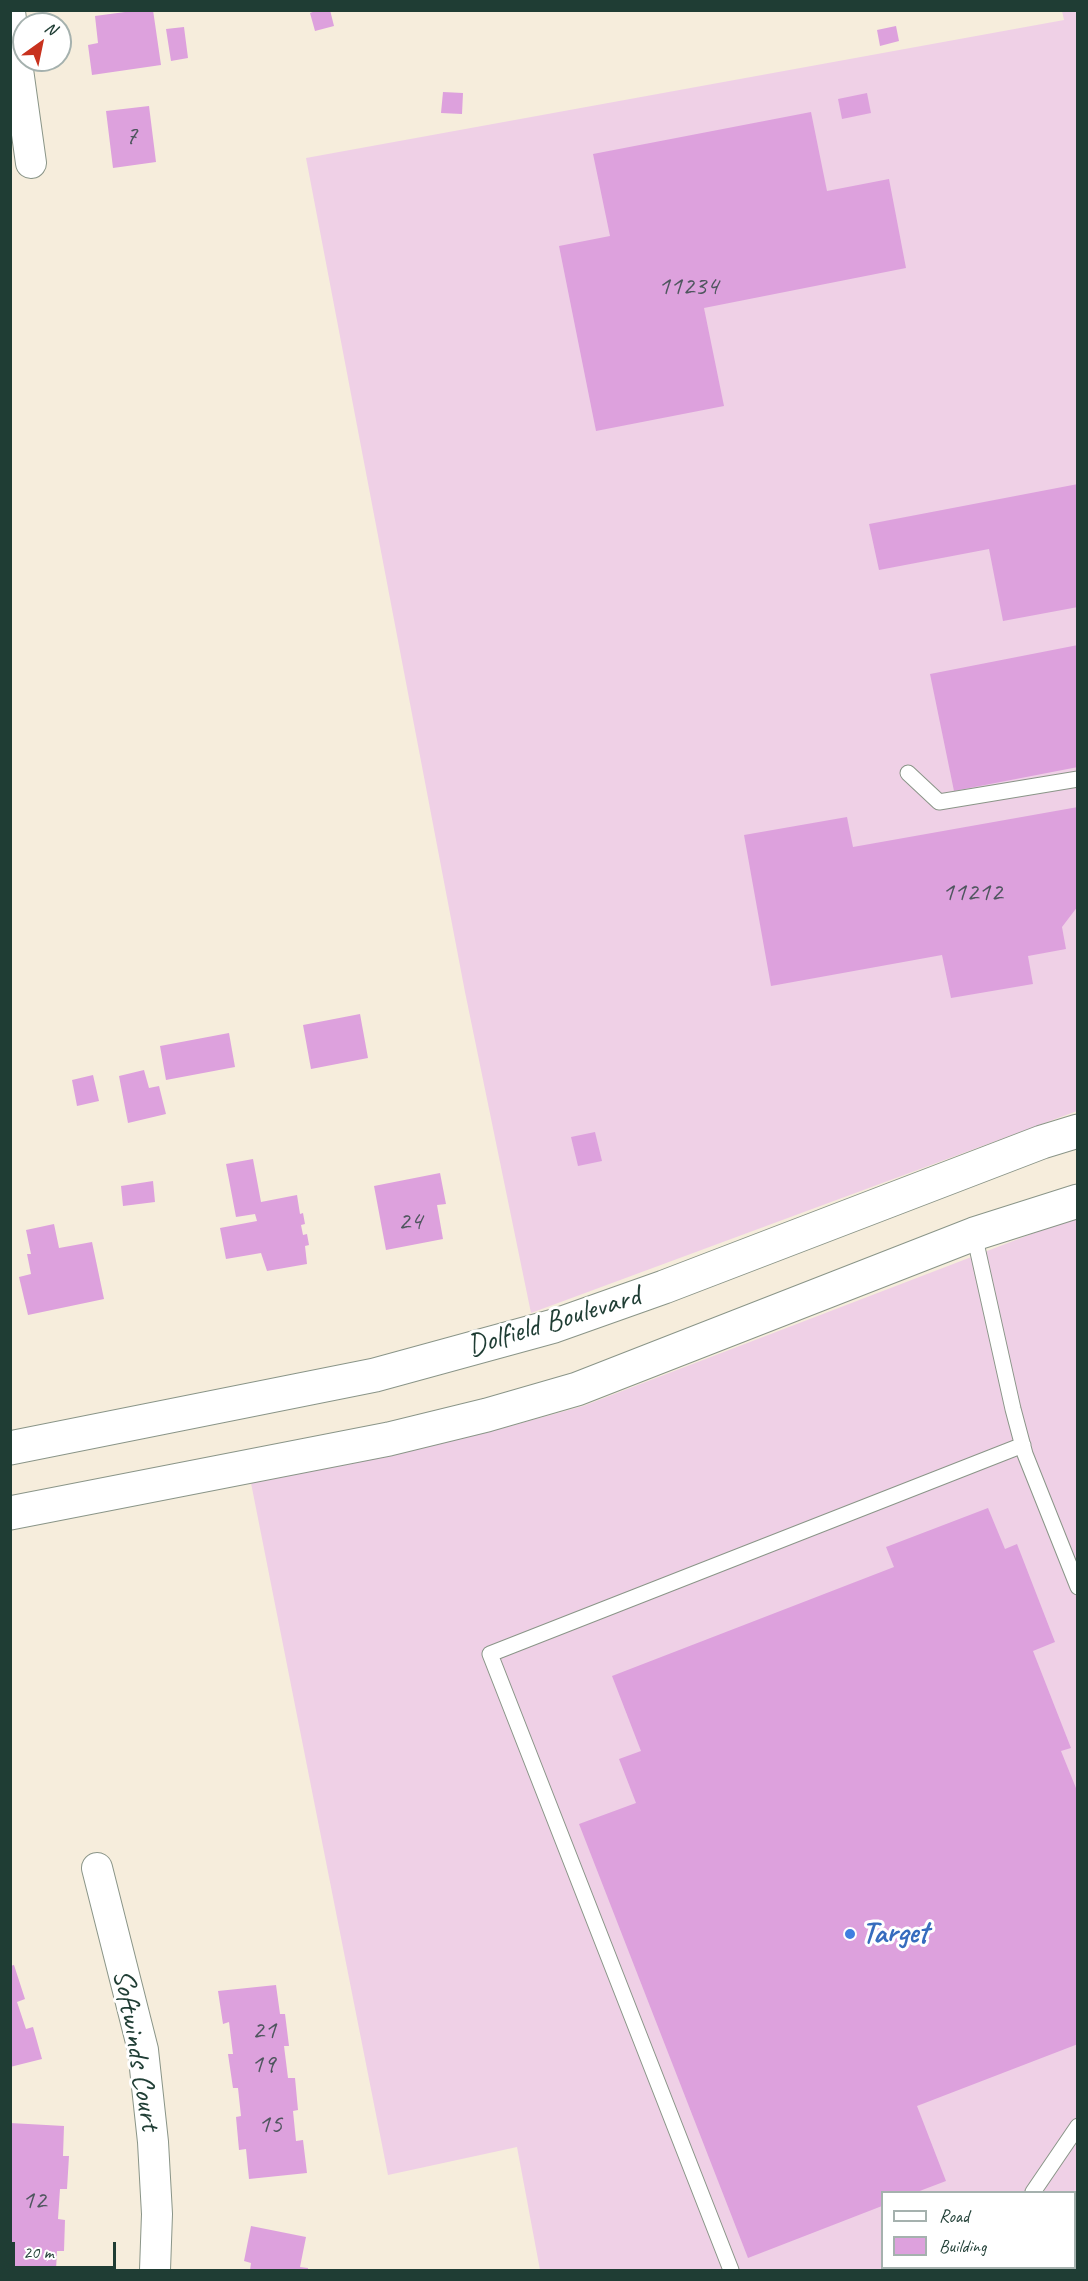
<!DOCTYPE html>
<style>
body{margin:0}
#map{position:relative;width:1088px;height:2281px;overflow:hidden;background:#f6eddc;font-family:Caveat,sans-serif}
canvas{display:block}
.frame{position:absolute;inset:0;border:12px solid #1f3d34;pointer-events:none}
.legend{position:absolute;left:881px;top:2191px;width:195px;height:78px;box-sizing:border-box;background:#fff;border:2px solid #a5b1ae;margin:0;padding:8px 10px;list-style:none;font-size:18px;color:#1f3d34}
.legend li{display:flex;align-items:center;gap:12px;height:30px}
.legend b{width:30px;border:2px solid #a5b1ae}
.north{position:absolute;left:12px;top:12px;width:60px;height:60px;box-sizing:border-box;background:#fff;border:2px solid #a5b1ae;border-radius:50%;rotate:33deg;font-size:16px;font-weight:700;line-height:24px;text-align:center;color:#1f3d34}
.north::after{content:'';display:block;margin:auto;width:21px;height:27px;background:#c8321e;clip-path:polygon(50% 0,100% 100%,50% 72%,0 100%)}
.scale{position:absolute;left:12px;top:2242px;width:104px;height:27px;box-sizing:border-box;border:3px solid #1f3d34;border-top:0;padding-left:8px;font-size:18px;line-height:21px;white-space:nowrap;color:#1f3d34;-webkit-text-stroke:4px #fff;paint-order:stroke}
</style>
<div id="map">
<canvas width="1088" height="2281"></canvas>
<div class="frame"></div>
<ul class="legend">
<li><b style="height:8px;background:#fff"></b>Road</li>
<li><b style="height:16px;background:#dda1dd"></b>Building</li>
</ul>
<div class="north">N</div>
<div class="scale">20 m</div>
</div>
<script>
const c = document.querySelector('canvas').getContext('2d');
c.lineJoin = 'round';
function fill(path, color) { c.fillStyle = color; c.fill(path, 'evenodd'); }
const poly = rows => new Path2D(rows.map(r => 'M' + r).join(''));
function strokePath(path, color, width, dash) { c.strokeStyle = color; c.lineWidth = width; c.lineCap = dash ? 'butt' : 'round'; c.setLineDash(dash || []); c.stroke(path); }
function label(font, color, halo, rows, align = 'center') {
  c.font = font + ' Caveat,sans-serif'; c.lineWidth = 6; c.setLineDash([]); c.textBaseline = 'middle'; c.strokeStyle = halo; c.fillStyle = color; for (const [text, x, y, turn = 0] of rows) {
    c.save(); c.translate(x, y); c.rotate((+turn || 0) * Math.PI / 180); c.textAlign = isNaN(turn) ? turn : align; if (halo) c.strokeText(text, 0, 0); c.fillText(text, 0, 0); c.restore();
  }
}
fill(poly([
 [1062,11,1077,11,1077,1111,531,1313,465,992,306,158,1064,20],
 [1077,1218,1077,2270,540,2270,517,2147,388,2175,251,1483,387,1456,489,1432,583,1406,1060,1223],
 [882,2192,1074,2192,1074,2268,882,2268]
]), '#efd0e6');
fill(poly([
 [140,10,153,10,161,65,92,75,88,45,98,43,95,16],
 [318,10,330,10,334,26,315,31,310,13],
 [896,26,899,41,880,46,877,30],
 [184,27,188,58,171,61,166,29],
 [443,92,463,93,462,114,441,113],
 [867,93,871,113,842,119,838,99],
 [149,106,156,162,113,168,106,111],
 [811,112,827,191,889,179,906,268,704,308,724,406,596,431,559,246,610,236,593,154],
 [1078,484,1078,607,1003,621,989,549,879,570,869,524],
 [1078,645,1078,767,954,791,930,674],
 [1078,807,1078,906,1062,927,1066,949,1028,956,1033,984,951,998,942,955,771,986,744,835,847,817,853,847],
 [360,1014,368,1058,311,1069,303,1025],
 [229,1033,235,1067,166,1080,160,1046],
 [144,1070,149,1088,159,1086,166,1114,128,1123,119,1076],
 [93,1075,99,1101,77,1106,72,1080],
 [595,1132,602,1161,578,1166,571,1137],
 [253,1159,261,1202,297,1195,300,1214,303,1213,305,1224,301,1225,303,1235,307,1234,309,1245,305,1246,307,1264,267,1271,261,1253,226,1259,220,1228,257,1221,255,1214,236,1217,226,1164],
 [440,1173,446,1204,437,1205,443,1239,386,1250,374,1186],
 [153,1181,155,1202,123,1206,121,1186],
 [54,1224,59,1248,92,1242,104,1299,28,1315,19,1277,31,1274,27,1254,31,1254,26,1230],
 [988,1508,1005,1549,1017,1544,1055,1642,1033,1651,1071,1748,1061,1751,1078,1793,1078,2044,917,2106,946,2181,917,2192,882,2192,882,2206,748,2258,579,1824,636,1803,619,1759,641,1751,612,1676,894,1567,886,1547],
 [14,1965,25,1999,17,2002,26,2029,33,2027,42,2059,10,2067,10,1966],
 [276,1985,280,2014,285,2014,289,2046,284,2046,288,2078,295,2078,298,2110,293,2111,296,2141,303,2140,307,2173,249,2179,246,2149,239,2150,236,2117,241,2116,238,2088,233,2088,228,2054,233,2054,229,2022,223,2024,218,1991],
 [10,2123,64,2126,63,2156,69,2156,67,2189,60,2189,58,2219,65,2220,64,2251,57,2251,56,2270,10,2270],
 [251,2226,306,2237,300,2267,308,2268,308,2270,250,2270,251,2263,244,2261]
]), '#dda1dd');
const service = poly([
 [908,773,939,802,1078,779],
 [974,1234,1013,1409,1025,1454,1078,1587],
 [1033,2192,1078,2126],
 [731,2270,490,1654,1023,1445],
 [914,2270,922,2268]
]);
const minor = poly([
 [10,12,31,163],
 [97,1868,143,2050,153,2142,157,2214,155,2270]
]);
const secondary = poly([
 [10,1448,375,1375,554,1326,664,1287,1042,1142,1078,1131],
 [10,1513,389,1439,487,1415,577,1389,974,1234,1078,1201]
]);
strokePath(service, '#8a9588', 17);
strokePath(minor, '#8a9588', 32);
strokePath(secondary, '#8a9588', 35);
strokePath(service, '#fff', 15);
strokePath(minor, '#fff', 30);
strokePath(secondary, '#fff', 33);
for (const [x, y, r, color] of [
 [850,1934,6,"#3f7fe0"]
]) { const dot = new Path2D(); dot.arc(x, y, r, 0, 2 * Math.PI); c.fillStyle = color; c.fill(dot); strokePath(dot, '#fff', 2); }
label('27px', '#4e565e', null, [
 ["7",131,137],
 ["11234",688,287],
 ["11212",972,893],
 ["24",410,1222],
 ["21",264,2031],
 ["19",263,2065],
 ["15",270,2125],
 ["12",34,2201]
]);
label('30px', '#1f3d34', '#fff', [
 ["Dolfield Boulevard",554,1322,-17],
 ["Softwinds Court",136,2050,80]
]);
label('bold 30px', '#366cbe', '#fff', [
 ["Target",862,1934]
], 'left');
</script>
